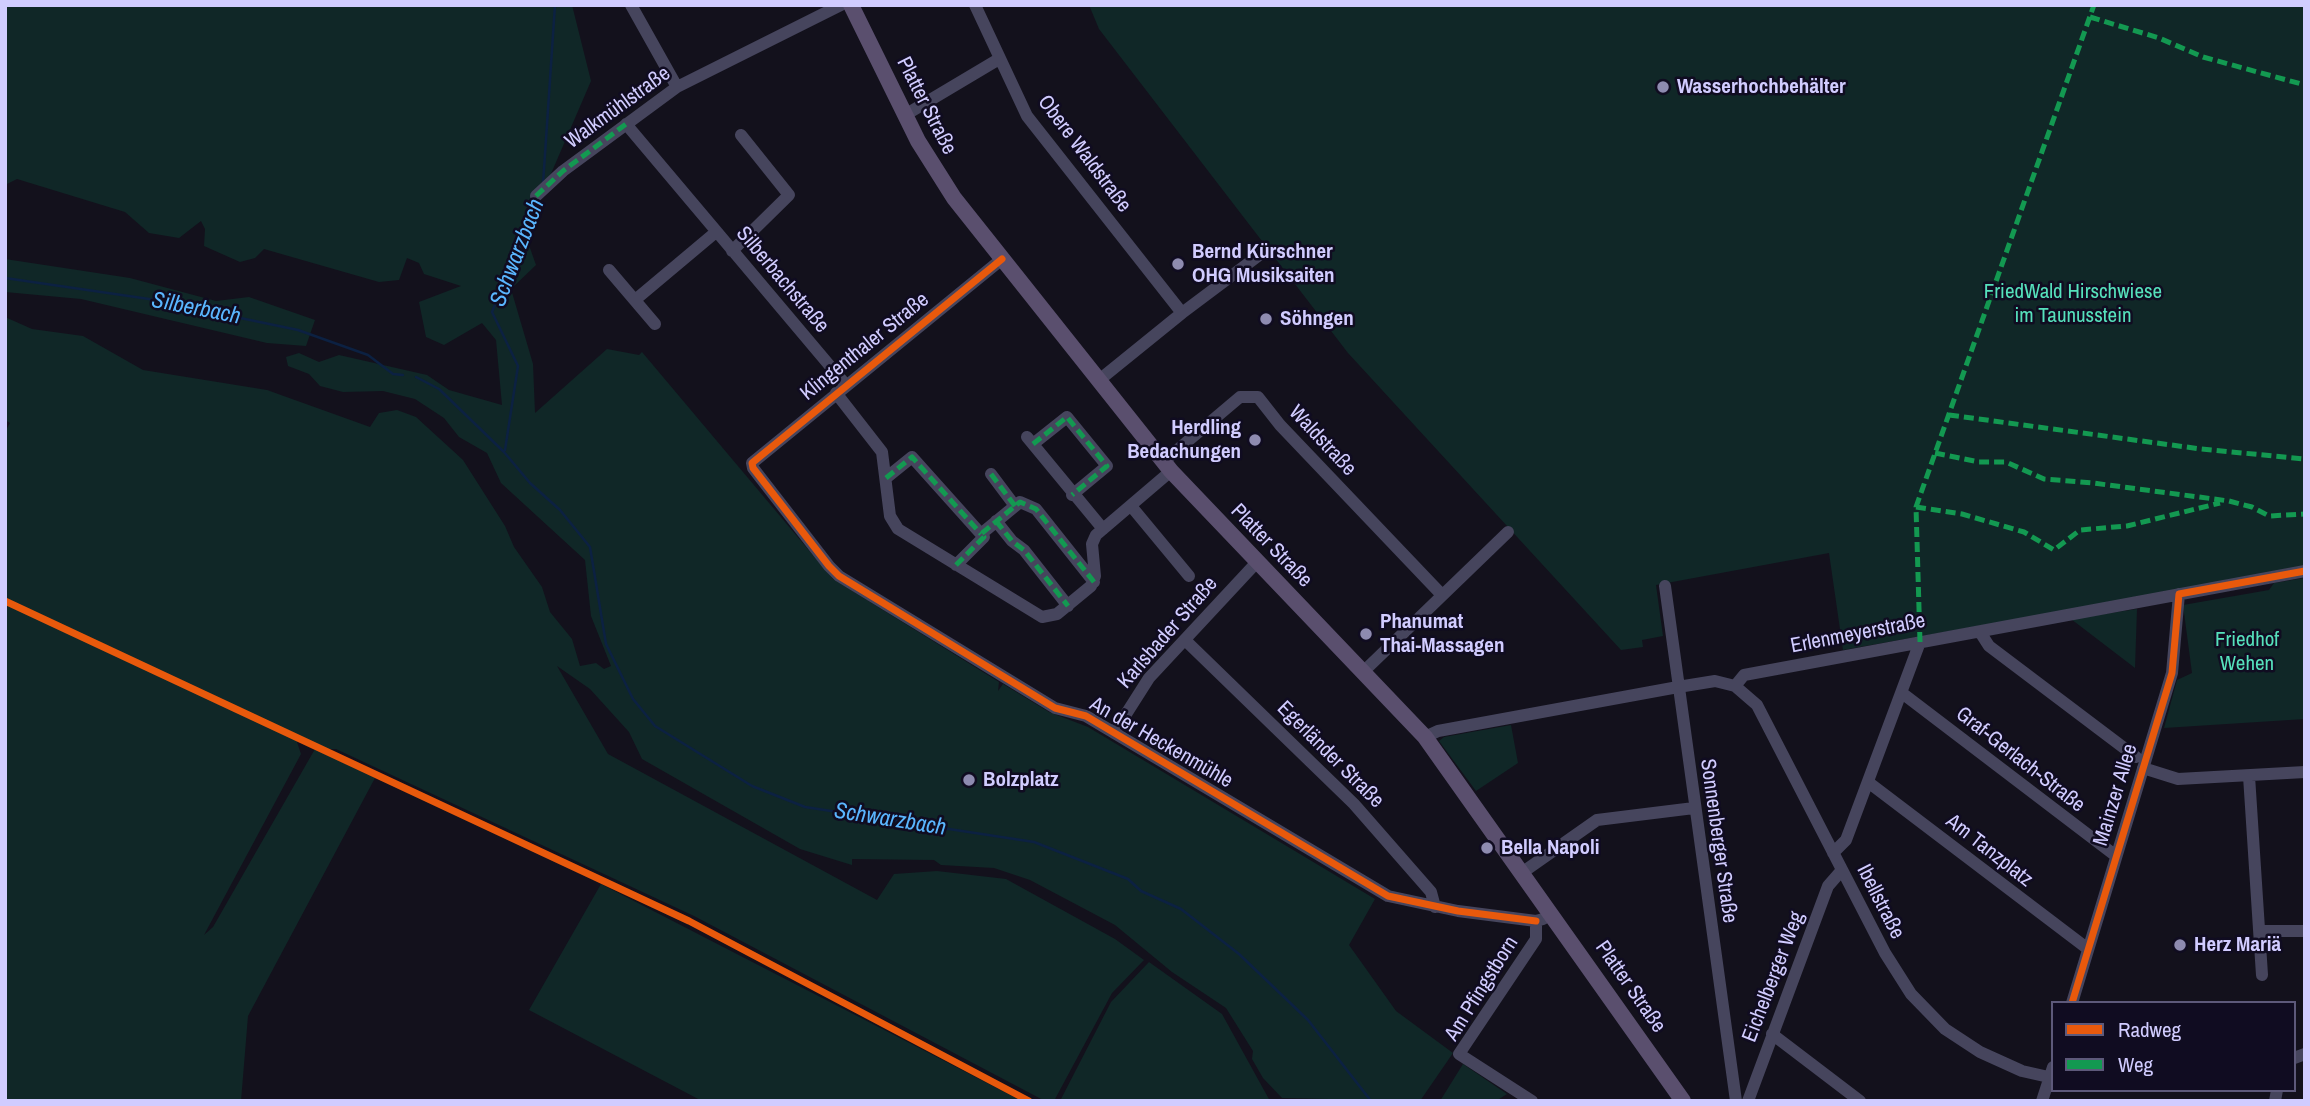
<!DOCTYPE html>
<meta charset="utf-8">
<style>
body{margin:0}
#map{position:relative;width:2310px;height:1106px;overflow:hidden;background:#13111c;font-family:"Archivo Narrow",sans-serif}
canvas{display:block}
.frame{position:absolute;inset:0;border:7px solid #d1ccff;pointer-events:none}
.legend{position:absolute;left:2051px;top:1001px;width:245px;height:91px;box-sizing:border-box;background:#100c21;border:2px solid #5d597a;margin:0;padding:9px 12px;list-style:none;font-size:21px;color:#d1ccff}
.legend li{display:flex;align-items:center;gap:14px;height:35px}
.legend b{width:35px;border:2px solid #5d597a}
</style>
<div id="map">
<canvas width="2310" height="1106"></canvas>
<div class="frame"></div>
<ul class="legend">
<li><b style="height:9px;background:#e8590c"></b>Radweg</li>
<li><b style="height:9px;background:#139951"></b>Weg</li>
</ul>
</div>
<script>
const c = document.querySelector('canvas').getContext('2d');
c.lineJoin = 'round';
function fill(path, color) { c.fillStyle = color; c.fill(path, 'evenodd'); }
const poly = rows => new Path2D(rows.map(r => 'M' + r).join(''));
function strokePath(path, color, width, dash) { c.strokeStyle = color; c.lineWidth = width; c.lineCap = dash ? 'butt' : 'round'; c.setLineDash(dash || []); c.stroke(path); }
function label(font, color, halo, rows, align = 'center') {
  c.font = font + ' "Archivo Narrow",sans-serif'; c.lineWidth = 5; c.setLineDash([]); c.textBaseline = 'middle'; c.strokeStyle = halo; c.fillStyle = color; for (const [text, x, y, turn = 0] of rows) {
    c.save(); c.translate(x, y); c.rotate((+turn || 0) * Math.PI / 180); c.textAlign = isNaN(turn) ? turn : align; if (halo) c.strokeText(text, 0, 0); c.fillText(text, 0, 0); c.restore();
  }
}
fill(poly([
 [5,5,572,5,591,81,525,234,536,265,511,289,533,364,535,413,607,349,639,355,642,352,833,579,999,682,998,691,1003,684,1049,712,1088,727,1375,899,1349,945,1396,1011,1453,1053,1420,1101,1282,1098,1263,1078,1252,1059,1253,1051,1226,1008,1172,972,1115,925,1030,880,994,868,941,865,934,860,852,859,852,865,800,849,642,759,629,732,590,689,557,666,608,754,877,900,894,874,937,871,1006,879,1115,939,1144,960,1112,993,1054,1101,1045,1101,694,916,336,749,328,749,300,736,297,742,301,754,204,935,213,927,315,749,375,778,248,1016,241,1101,5,1101,5,432,10,423,5,420,5,317,32,329,83,336,143,370,267,390,370,427,379,413,397,410,416,417,463,460,505,526,514,547,542,587,550,612,572,639,580,666,596,663,604,669,611,666,591,616,585,560,501,483,487,453,459,437,444,418,415,399,383,391,343,392,320,386,309,374,288,366,286,357,299,353,319,362,339,355,427,375,449,390,502,405,496,340,482,323,444,345,426,337,419,302,461,286,424,274,419,263,407,258,399,280,379,282,264,249,255,258,240,262,204,246,205,229,201,221,179,238,149,233,125,212,17,179,5,185],
 [1089,5,2305,5,2305,568,1843,650,1829,553,1656,585,1663,636,1642,640,1643,647,1621,650,1348,353,1099,29],
 [5,259,130,278,216,301,249,297,315,320,306,346,267,343,81,299,5,292],
 [2305,578,2305,719,2164,728,2177,680,2192,673,2183,605,2269,590,2274,583],
 [2137,609,2135,668,2071,619],
 [1511,725,1518,763,1476,791,1439,741,1444,737],
 [601,884,1022,1101,702,1101,529,1010],
 [1149,962,1222,1014,1270,1101,1060,1101,1111,1002],
 [1463,1064,1507,1094,1496,1101,1440,1101]
]), '#102727');
strokePath(poly([
 [543,184,555,5],
 [5,278,149,299,298,330,368,355,393,374,403,375],
 [416,377,439,389,504,452,530,483,560,510,590,547,606,644,633,699,655,726,752,786,805,807,1034,842,1128,879,1141,891,1181,909,1239,954,1308,1020,1371,1101],
 [505,450,518,366,492,312,539,200]
]), '#0c2142', 2.5);
strokePath(poly([
 [631,5,677,87],
 [975,5,1027,116,1182,313,1098,381],
 [905,115,999,59],
 [626,124,846,385],
 [536,196,563,171,677,87,841,5],
 [732,251,789,195,741,135],
 [1002,259,752,463,753,468,829,566,839,576,1055,708,1086,716,1388,896,1458,911,1536,921],
 [609,270,655,324],
 [635,300,716,232],
 [1182,313,1262,253],
 [836,393,882,452,890,516,898,529,1042,617,1057,614,1091,586,1095,576,1092,544,1096,535,1171,471],
 [1027,437,1103,529],
 [1033,444,1067,417,1107,466,1072,495],
 [1163,462,1240,397,1258,397,1280,425,1442,595],
 [991,474,1015,506],
 [886,478,912,457,981,534],
 [1131,506,1189,576],
 [996,521,1012,541,1024,550,1068,606],
 [956,565,984,537,981,534,1020,502,1036,509,1094,582],
 [1665,586,1736,1101],
 [1980,632,1989,646,2136,757],
 [1185,640,1354,804,1431,892,1435,907],
 [1363,672,1508,532],
 [1735,686,1744,675,2305,571],
 [1902,693,2116,856],
 [1114,733,1149,678,1257,562],
 [1425,737,1438,731,1678,687,1715,681,1735,686,1757,705,1885,953,1911,994,1945,1029,1980,1052,2022,1071,2053,1078],
 [2143,768,2178,779,2305,772],
 [2249,776,2262,975],
 [1868,782,2088,949],
 [1833,853,1846,840,1920,642],
 [1523,872,1597,820,1694,808],
 [2261,931,2304,931],
 [2072,1003,2172,673,2179,594],
 [1772,1034,1860,1101],
 [2294,1058,2305,1054],
 [1532,1101,1459,1054,1536,939,1536,921,1543,919],
 [1748,1101,1828,886,1842,870],
 [2042,1101,2053,1067],
 [2275,1101,2277,1090]
]), '#46455d', 12);
strokePath(poly([
 [851,5,918,141,954,198,1171,471,1425,737,1683,1101]
]), '#5a4f6e', 16);
strokePath(poly([
 [2304,5,2305,5],
 [2090,17,2159,38,2203,57,2305,85],
 [536,196,563,171,626,124],
 [1949,415,2201,449,2305,459],
 [1033,444,1067,417,1107,466,1072,495],
 [1935,453,1979,462,2006,462,2044,479,2093,483,2229,501,2252,507,2269,516,2305,514],
 [991,474,1015,506],
 [886,478,912,457,981,534],
 [1916,507,1962,514,2024,532,2054,550,2080,530,2127,526,2220,503],
 [996,521,1012,541,1024,550,1068,606],
 [956,565,984,537,981,534,1020,502,1036,509,1094,582],
 [1920,642,1916,507,2094,5]
]), '#139951', 5, [10, 5]);
strokePath(poly([
 [1002,259,752,463,753,468,829,566,839,576,1055,708,1086,716,1388,896,1458,911,1536,921],
 [5,601,689,921,1029,1101],
 [2072,1003,2172,673,2179,594,2305,571]
]), '#e8590c', 7);
for (const [x, y, r, color] of [
 [1663,87,7,"#8e8bb0"],
 [1178,264,7,"#8e8bb0"],
 [1266,319,7,"#8e8bb0"],
 [1255,440,7,"#8e8bb0"],
 [1366,634,7,"#8e8bb0"],
 [969,780,7,"#8e8bb0"],
 [1487,848,7,"#8e8bb0"],
 [2180,945,7,"#8e8bb0"]
]) { const dot = new Path2D(); dot.arc(x, y, r, 0, 2 * Math.PI); c.fillStyle = color; c.fill(dot); strokePath(dot, '#100c21', 2.5); }
label('bold 21px', '#d1ccff', '#100c21', [
 ["Wasserhochbehälter",1677,87],
 ["Bernd Kürschner",1192,252],
 ["OHG Musiksaiten",1192,276],
 ["Söhngen",1280,319],
 ["Herdling",1241,428,"right"],
 ["Bedachungen",1241,452,"right"],
 ["Phanumat",1380,622],
 ["Thai-Massagen",1380,646],
 ["Bolzplatz",983,780],
 ["Bella Napoli",1501,848],
 ["Herz Mariä",2194,945]
], 'left');
label('21px', '#d1ccff', '#100c21', [
 ["Platter Straße",926,106,63],
 ["Walkmühlstraße",618,108,-36],
 ["Obere Waldstraße",1084,154,53],
 ["Silberbachstraße",782,280,50],
 ["Klingenthaler Straße",865,347,-39],
 ["Waldstraße",1322,441,47],
 ["Platter Straße",1271,546,46],
 ["Karlsbader Straße",1168,633,-49],
 ["Erlenmeyerstraße",1858,634,-11],
 ["An der Heckenmühle",1161,743,30],
 ["Egerländer Straße",1330,755,45],
 ["Graf-Gerlach-Straße",2020,760,38],
 ["Mainzer Allee",2116,795,-73],
 ["Sonnenberger Straße",1718,841,82],
 ["Am Tanzplatz",1989,851,38],
 ["Ibellstraße",1880,902,63],
 ["Eichelberger Weg",1774,977,-69],
 ["Platter Straße",1630,987,55],
 ["Am Pfingstborn",1482,989,-58]
]);
label('21px', '#56e1bc', '#100c21', [
 ["FriedWald Hirschwiese",2073,292],
 ["im Taunusstein",2073,316],
 ["Friedhof",2247,640],
 ["Wehen",2247,664]
]);
label('italic 23px', '#5ab6ff', '#100c21', [
 ["Schwarzbach",518,253,-69],
 ["Silberbach",196,309,11],
 ["Schwarzbach",890,820,9]
]);
</script>
